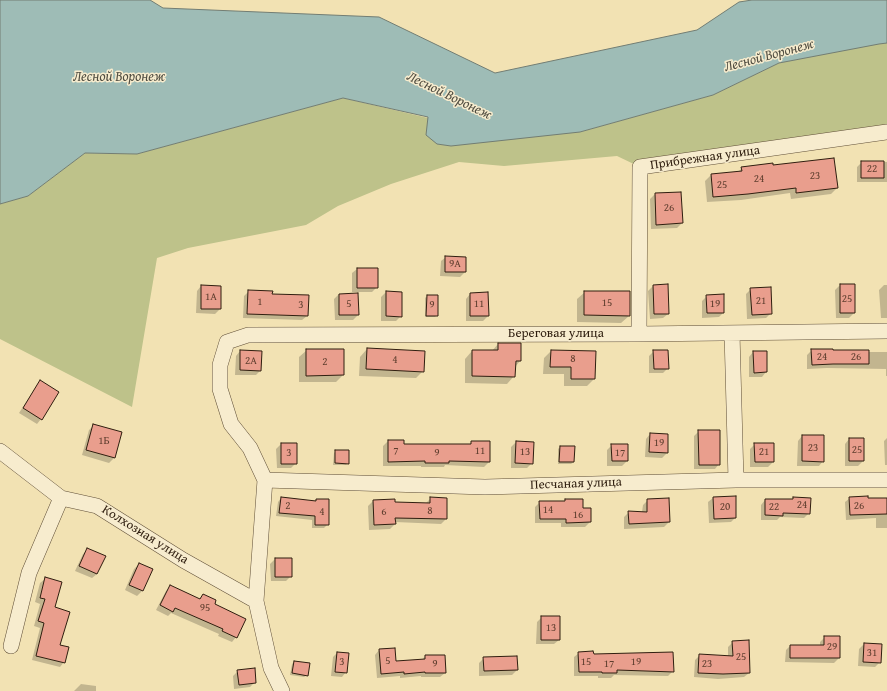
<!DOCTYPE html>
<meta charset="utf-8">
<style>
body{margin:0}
canvas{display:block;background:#f2e2b3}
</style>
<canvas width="887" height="691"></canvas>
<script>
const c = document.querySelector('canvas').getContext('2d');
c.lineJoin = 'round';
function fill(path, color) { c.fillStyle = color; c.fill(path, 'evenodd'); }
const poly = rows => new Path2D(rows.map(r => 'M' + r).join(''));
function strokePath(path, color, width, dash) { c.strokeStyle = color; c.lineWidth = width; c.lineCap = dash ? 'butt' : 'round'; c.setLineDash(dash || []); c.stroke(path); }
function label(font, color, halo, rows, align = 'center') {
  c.font = font + ' "Gentium Book Plus",serif'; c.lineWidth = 3; c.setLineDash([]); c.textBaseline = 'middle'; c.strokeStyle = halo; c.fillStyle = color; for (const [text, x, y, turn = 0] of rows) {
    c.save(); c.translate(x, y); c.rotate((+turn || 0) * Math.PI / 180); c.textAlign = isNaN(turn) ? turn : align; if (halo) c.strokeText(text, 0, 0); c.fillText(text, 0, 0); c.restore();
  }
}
fill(poly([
 [879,43,887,43,887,132,640,167,617,156,504,166,459,162,391,184,338,206,306,225,188,248,157,258,132,407,0,339,0,204,28,196,85,153,137,154,343,98,428,118,580,132,713,95,779,63]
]), '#bec28a');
const water = poly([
 [0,0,150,0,163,8,379,17,495,73,697,30,739,2,752,0,887,0,887,43,879,44,779,63,713,95,580,132,451,146,437,144,426,135,428,117,343,98,137,154,85,153,28,196,0,204,0,0]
]);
fill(water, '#9ebcb6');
strokePath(water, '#727d73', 1);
fill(poly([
 [862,162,887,162,887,182,857,182,857,167],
 [772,166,837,188,831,194,791,199,790,193,741,200,707,202,705,181,711,175,737,173,742,168],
 [680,193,682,223,677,228,651,229,650,199,655,194],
 [446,257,465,258,465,272,460,277,440,276,441,261],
 [357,269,377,287,372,292,352,292,352,273],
 [840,285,854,313,849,318,836,318,835,290],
 [884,285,887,285,887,318,881,318,879,290],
 [201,286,220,309,215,314,196,313,197,291],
 [653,286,668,314,663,318,650,319,648,291],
 [751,289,771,313,766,318,747,319,746,294],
 [249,291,271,295,307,316,302,320,243,318,244,296],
 [386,292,401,316,396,321,381,321,381,297],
 [585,292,629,316,621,323,577,322,577,299],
 [339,294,358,315,353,320,335,320,334,299],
 [470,294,488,316,483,321,466,321,466,299],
 [427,296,437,315,435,317,425,317,425,298],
 [707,296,723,313,719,317,702,318,702,301],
 [498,344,520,361,515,367,514,376,507,384,465,383,465,359,472,351,492,351],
 [367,349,423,371,416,378,359,376,360,357],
 [307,350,343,375,336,382,299,382,299,357],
 [812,350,868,352,887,352,887,376,886,376,886,369,827,368,807,369,807,355],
 [240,351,260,371,256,375,235,375,236,356],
 [551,351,594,352,594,379,587,386,564,386,564,374,543,374,544,358],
 [654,351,668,368,663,373,649,373,649,356],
 [753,352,766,372,762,377,749,377,749,357],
 [41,382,41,419,37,424,19,413,36,387],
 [94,425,121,433,114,458,109,463,82,455,89,430],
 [699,431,719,464,715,469,694,469,694,436],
 [650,434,667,453,662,458,645,457,646,439],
 [802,436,823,461,819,466,797,466,798,441],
 [887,438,887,465,885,465,884,441],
 [849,439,863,461,858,466,845,466,845,444],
 [388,441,403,445,469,445,472,442,489,462,484,467,445,465,444,467,421,467,421,466,383,466,383,446],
 [516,442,532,463,527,468,511,468,511,447],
 [281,444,296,463,291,468,277,468,276,449],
 [755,444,773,444,773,462,768,467,750,467,750,449],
 [612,445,627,461,622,466,607,466,607,450],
 [560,447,574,447,574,462,571,464,558,464,558,449],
 [336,451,348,463,346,465,333,465,334,453],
 [281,498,314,502,316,500,328,524,324,528,312,528,312,520,276,516,278,502],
 [431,498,446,499,446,519,441,524,395,522,395,524,390,529,369,530,368,506,373,501,394,500,394,503,426,503],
 [713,498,735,518,731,522,709,523,708,502],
 [850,498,867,499,887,499,887,528,876,528,876,518,846,520,845,502],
 [668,499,669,522,664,527,624,529,624,517,629,512,642,512,643,505,648,500],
 [566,500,582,509,590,522,585,527,561,527,561,523,535,523,535,507,540,502,564,502],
 [765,500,809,513,804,518,780,517,777,520,761,520,761,505],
 [88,549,97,574,92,578,75,571,83,554],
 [275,559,291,576,286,581,271,581,270,564],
 [139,564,151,570,142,591,137,596,125,590,134,569],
 [45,579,54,608,59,646,64,662,60,667,32,660,40,628,34,626,40,604,35,602,40,583],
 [171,586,198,600,203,595,213,604,236,637,232,642,218,636,219,634,171,613,168,616,156,610,166,591],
 [542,617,559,640,554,644,536,644,537,622],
 [825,637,839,658,834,663,785,662,786,650,790,646,820,646,820,642],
 [733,642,749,673,744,677,718,679,694,677,695,660,700,655,728,657,728,647],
 [864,644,881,645,880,662,875,667,858,666,859,649],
 [394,649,396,662,421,661,425,656,445,673,440,677,421,677,421,676,400,678,400,676,377,678,375,655,379,650],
 [337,653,346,672,342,677,331,676,333,657],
 [579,653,593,655,673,671,668,676,614,675,611,678,598,678,598,676,574,676,574,657],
 [484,658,517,670,512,675,479,676,479,663],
 [294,662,307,675,304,677,290,675,292,664],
 [238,671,255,682,250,687,234,689,233,676],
 [81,684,96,686,96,691,74,691]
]), '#0003');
const building = poly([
 [834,158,838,188,796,193,796,188,748,194,713,197,711,174,742,171,741,167,773,163,773,165,834,158],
 [861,161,884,161,884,178,861,178,861,161],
 [681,192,683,223,656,225,655,193,681,192],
 [445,256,466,257,466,272,445,272,445,256],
 [357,268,378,268,378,288,357,288,357,268],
 [668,284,669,314,654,314,653,285,668,284],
 [840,284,855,284,855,313,840,313,840,284],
 [201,285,221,286,221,309,201,309,201,285],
 [771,287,772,314,752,315,750,288,771,287],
 [248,290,273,291,272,294,309,295,308,316,247,314,248,290],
 [386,291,402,292,402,317,386,316,386,291],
 [584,291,630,291,630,316,584,315,584,291],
 [488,292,489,316,470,316,470,293,488,292],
 [358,293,359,315,339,315,339,294,358,293],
 [724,294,724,313,707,313,706,295,724,294],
 [427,295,438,295,438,316,426,316,427,295],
 [498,343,521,343,521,361,516,361,515,377,472,376,472,350,498,350,498,343],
 [367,348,425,351,424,372,366,369,367,348],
 [306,349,344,349,344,375,306,376,306,349],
 [811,349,833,349,833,350,869,350,869,364,833,364,812,365,811,349],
 [240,350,262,351,261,371,240,370,240,350],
 [551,350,596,351,595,379,571,379,571,367,550,367,551,350],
 [653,350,668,350,669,369,654,369,653,350],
 [753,351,767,351,767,372,754,373,753,351],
 [40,380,59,392,42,420,23,408,40,380],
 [93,424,122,432,115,458,86,450,93,424],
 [698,430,720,430,720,465,699,465,698,430],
 [650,433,668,434,668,453,649,452,650,433],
 [802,435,824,435,824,462,802,461,802,435],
 [849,438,864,438,864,461,849,461,849,438],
 [388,440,404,440,404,444,471,444,471,441,490,441,490,462,449,461,449,463,425,463,425,461,388,462,388,440],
 [516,441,534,442,533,464,515,463,516,441],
 [281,443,297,443,297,464,281,464,281,443],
 [754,443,774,443,774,462,755,462,754,443],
 [611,444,628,444,628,461,612,461,611,444],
 [560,446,575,446,574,462,559,462,560,446],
 [335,450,349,450,349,464,335,463,335,450],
 [736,496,736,518,714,519,713,497,736,496],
 [868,496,868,498,887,498,887,514,850,515,849,497,868,496],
 [281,497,316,501,316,499,329,499,329,525,315,525,315,516,279,513,281,497],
 [430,497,447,498,447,519,395,518,396,524,374,525,373,500,395,499,395,502,430,503,430,497],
 [793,497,811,498,810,514,783,513,783,516,765,515,765,499,793,499,793,497],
 [669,498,670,522,629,524,628,511,647,512,647,499,669,498],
 [565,499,583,499,583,508,591,508,591,522,566,523,566,519,540,519,539,501,565,501,565,499],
 [87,548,106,556,97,574,79,566,87,548],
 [275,558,292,558,292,577,275,577,275,558],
 [139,563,153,569,143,591,129,585,139,563],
 [45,577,62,582,55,607,70,612,60,645,69,647,65,663,36,656,44,623,38,621,45,599,40,598,45,577],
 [170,585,200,599,203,594,216,600,215,604,246,619,237,638,222,631,223,629,175,608,173,612,160,605,170,585],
 [541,616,560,616,560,640,541,640,541,616],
 [824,636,840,636,840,658,790,658,790,645,824,645,824,636],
 [749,640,750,673,723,674,698,673,699,654,733,656,732,641,749,640],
 [864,643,882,644,881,663,863,662,864,643],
 [395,648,396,661,425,659,425,655,445,655,446,673,425,673,425,672,404,674,404,672,381,674,379,649,395,648],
 [593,651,594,654,673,652,674,672,617,670,617,673,602,673,602,672,579,672,578,652,593,651],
 [337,652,349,653,347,673,335,672,337,652],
 [517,656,518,670,484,671,483,657,517,656],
 [294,661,310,663,308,676,292,673,294,661],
 [255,668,256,683,239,685,237,670,255,668]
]);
fill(building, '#e99e8d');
strokePath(building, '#2f1e0f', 1);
const minor = poly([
 [732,333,736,480],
 [639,334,640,167,887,132],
 [0,451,61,498],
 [265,480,485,487,736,480,887,480],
 [11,646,29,573,61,498,97,506,183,560,256,601],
 [282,691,271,668,256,601,265,480,250,448,231,424,220,389,220,365,227,342,248,335,639,334,887,331]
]);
strokePath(minor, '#604f38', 16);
strokePath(minor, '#f7ecce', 15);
label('11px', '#5e3e2e', null, [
 ["22",872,169],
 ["23",815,176],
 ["24",759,179],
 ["25",722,185],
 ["26",669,208],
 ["9А",455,264],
 ["1А",211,297],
 ["25",847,299],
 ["21",761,301],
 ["1",260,302],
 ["15",607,303],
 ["5",349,304],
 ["11",479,304],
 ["19",715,304],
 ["3",301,305],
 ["9",432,305],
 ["24",822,357],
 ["26",856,357],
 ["8",573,359],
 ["4",395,360],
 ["2А",251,361],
 ["2",325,362],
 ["1Б",104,441],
 ["19",659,443],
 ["23",813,448],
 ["25",857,450],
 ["7",396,451],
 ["11",480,451],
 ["13",525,452],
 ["21",764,452],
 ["3",289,453],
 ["9",437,453],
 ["17",620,453],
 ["24",802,505],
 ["2",288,506],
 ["26",859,506],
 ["20",725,507],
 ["22",774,507],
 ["14",548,510],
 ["8",430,511],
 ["4",322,512],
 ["6",384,512],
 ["16",578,515],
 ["95",205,608],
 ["13",551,628],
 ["29",832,647],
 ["31",872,653],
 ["25",741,657],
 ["5",388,661],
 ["3",342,662],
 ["15",586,662],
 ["19",636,662],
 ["9",435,664],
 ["17",609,664],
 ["23",707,664]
]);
label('13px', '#2f1e0f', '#f7ecce', [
 ["Прибрежная улица",705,158,-8],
 ["Береговая улица",556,334],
 ["Песчаная улица",576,484,-2],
 ["Колхозная улица",145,535,32]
]);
label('italic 14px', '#504d41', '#f7ecce', [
 ["Лесной Воронеж",769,56,-15],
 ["Лесной Воронеж",119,77],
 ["Лесной Воронеж",449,96,26]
]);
</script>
